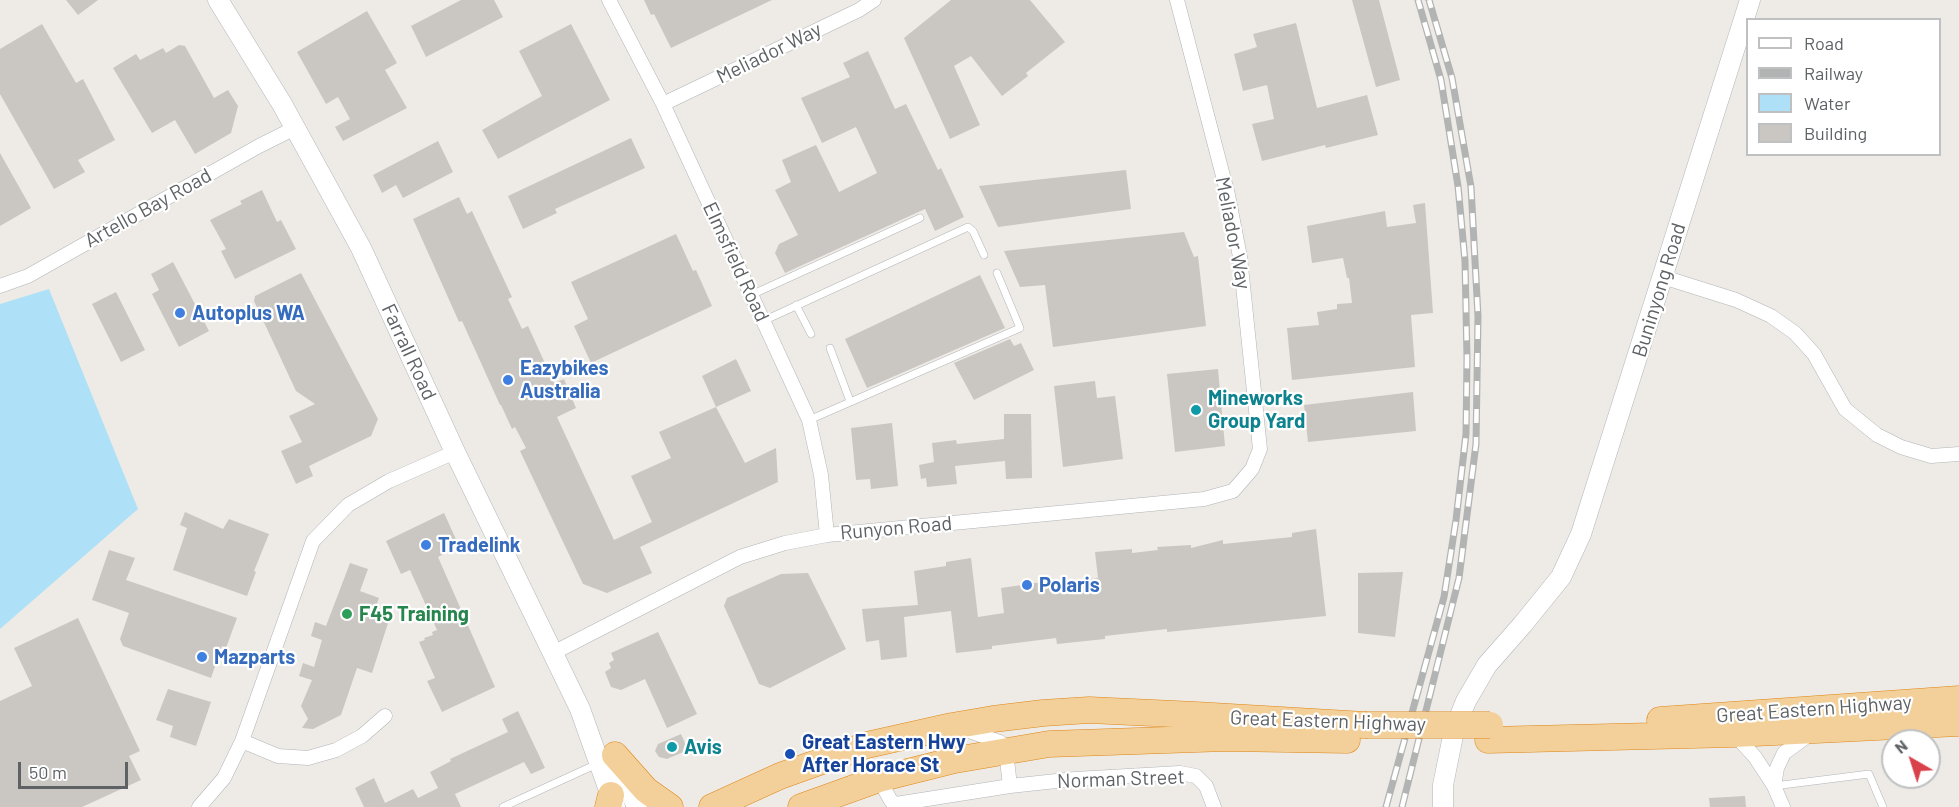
<!DOCTYPE html>
<style>
body{margin:0}
#map{position:relative;width:1959px;height:807px;overflow:hidden;background:#eeebe6;font-family:Barlow,sans-serif}
canvas{display:block}
.legend{position:absolute;left:1746px;top:18px;width:195px;height:138px;box-sizing:border-box;background:#fff;border:2px solid #bfc0c1;margin:0;padding:8px 10px;list-style:none;font-size:18px;color:#5e6265}
.legend li{display:flex;align-items:center;gap:12px;height:30px}
.legend b{width:30px;border:2px solid #bfc0c1}
.north{position:absolute;left:1881px;top:729px;width:60px;height:60px;box-sizing:border-box;background:#fff;border:2px solid #bfc0c1;border-radius:50%;rotate:321deg;font-size:16px;font-weight:700;line-height:24px;text-align:center;color:#5e6265}
.north::after{content:'';display:block;margin:auto;width:21px;height:27px;background:#d9424a;clip-path:polygon(50% 0,100% 100%,50% 72%,0 100%)}
.scale{position:absolute;left:18px;top:762px;width:110px;height:27px;box-sizing:border-box;border:3px solid #5e6265;border-top:0;padding-left:8px;font-size:18px;line-height:21px;white-space:nowrap;color:#5e6265;-webkit-text-stroke:4px #fff;paint-order:stroke}
</style>
<div id="map">
<canvas width="1959" height="807"></canvas>
<ul class="legend">
<li><b style="height:8px;background:#fff"></b>Road</li>
<li><b style="height:8px;background:#b2b3b3"></b>Railway</li>
<li><b style="height:16px;background:#aee1f7"></b>Water</li>
<li><b style="height:16px;background:#cac6c2"></b>Building</li>
</ul>
<div class="north">N</div>
<div class="scale">50 m</div>
</div>
<script>
const c = document.querySelector('canvas').getContext('2d');
c.lineJoin = 'round';
function fill(path, color) { c.fillStyle = color; c.fill(path, 'evenodd'); }
const poly = rows => new Path2D(rows.map(r => 'M' + r).join(''));
function strokePath(path, color, width, dash) { c.strokeStyle = color; c.lineWidth = width; c.lineCap = dash ? 'butt' : 'round'; c.setLineDash(dash || []); c.stroke(path); }
function label(font, color, halo, rows, align = 'center') {
  c.font = font + ' Barlow,sans-serif'; c.lineWidth = 4.5; c.setLineDash([]); c.textBaseline = 'middle'; c.strokeStyle = halo; c.fillStyle = color; for (const [text, x, y, turn = 0] of rows) {
    c.save(); c.translate(x, y); c.rotate((+turn || 0) * Math.PI / 180); c.textAlign = isNaN(turn) ? turn : align; if (halo) c.strokeText(text, 0, 0); c.fillText(text, 0, 0); c.restore();
  }
}
fill(poly([
 [49,289,138,509,0,629,0,304]
]), '#aee1f7');
fill(poly([
 [66,0,98,0,78,15],
 [461,0,494,0,503,17,426,57,411,26],
 [644,0,772,0,671,48,654,14,651,15],
 [951,0,1030,0,1065,42,1026,73,1028,76,1002,96,971,56,954,66,980,125,950,139,904,38],
 [1352,0,1379,0,1400,80,1376,87],
 [367,11,397,63,385,70,407,108,343,141,335,127,350,119,338,97,326,104,297,52],
 [1296,23,1317,108,1367,95,1378,135,1326,148,1325,145,1262,161,1252,124,1274,119,1267,85,1243,91,1234,54,1257,47,1253,34],
 [42,24,76,83,83,79,115,140,78,160,85,172,54,189,0,94,0,49],
 [571,24,610,100,498,159,482,130,542,96,519,51],
 [179,45,185,46,214,98,228,90,238,106,231,133,195,154,175,120,152,133,113,68,136,54,140,60,163,48,166,53],
 [868,51,895,109,906,104,938,170,941,168,964,217,935,231,925,209,785,273,775,253,779,244,798,235,775,190,791,182,782,160,816,145,839,192,877,173,856,127,822,143,801,98,850,77,843,63],
 [631,138,645,168,555,209,557,213,523,229,508,196],
 [438,141,453,172,403,198,396,185,382,193,373,175],
 [0,153,31,208,0,226],
 [1126,170,1131,209,998,227,979,186],
 [262,190,277,222,281,220,296,249,235,279,221,251,226,249,210,220,242,204,240,201],
 [459,197,467,214,472,211,512,297,508,299,522,329,528,326,554,383,564,379,576,408,557,417,614,540,652,522,631,476,671,458,659,432,716,407,745,463,776,448,778,482,640,547,652,573,607,593,583,584,520,451,526,448,515,427,512,429,501,405,500,405,462,321,459,322,413,219],
 [1425,203,1433,313,1411,315,1415,367,1292,380,1287,328,1319,325,1317,312,1337,309,1337,304,1352,303,1349,278,1347,278,1343,258,1312,263,1307,226,1385,211,1387,227,1416,223,1413,205],
 [1184,232,1194,257,1198,256,1206,326,1053,347,1045,285,1020,287,1004,251],
 [676,234,693,271,696,270,712,306,591,363,574,326,588,319,571,282],
 [173,262,209,331,179,347,152,294,159,290,151,274],
 [301,273,378,419,371,436,309,466,313,476,296,484,281,451,302,442,289,416,315,404,296,391,254,301,255,296],
 [980,275,1005,328,867,388,845,339],
 [116,292,145,350,121,362,92,304],
 [1010,339,1014,346,1021,343,1034,370,974,400,954,363],
 [736,359,751,391,716,407,702,376],
 [1218,369,1225,446,1175,452,1167,374],
 [1095,381,1097,398,1115,396,1123,459,1063,467,1054,386],
 [1413,392,1416,431,1308,442,1304,405],
 [1004,414,1031,414,1032,478,1006,479,1005,461,955,466,957,484,927,487,926,478,921,479,919,465,934,462,932,443,956,440,957,444,1004,439],
 [892,423,898,486,871,489,870,479,856,480,851,428],
 [185,512,223,529,229,519,269,534,254,571,256,572,247,596,173,570,187,528,180,525],
 [444,513,459,546,438,557,495,687,442,712,427,681,435,678,419,642,425,640,424,638,433,635,432,632,437,630,410,570,401,574,386,541],
 [1316,529,1326,616,1167,632,1167,629,1105,636,1105,639,1057,644,1056,638,992,646,992,649,956,653,951,611,904,617,907,657,881,660,879,640,866,642,862,609,918,605,914,571,946,566,946,562,971,558,978,617,1004,613,1001,588,1049,581,1049,584,1098,578,1095,552,1132,549,1132,553,1158,550,1157,547,1191,545,1191,548,1223,540,1223,544,1292,537,1292,533],
 [109,550,135,558,126,580,237,618,226,648,222,646,211,678,123,646,120,639,129,613,92,600],
 [350,563,368,569,360,591,379,598,373,615,389,620,372,673,357,668,341,715,313,729,302,728,308,719,301,706,312,680,299,676,303,663,314,667,322,640,311,636,315,622,326,626],
 [1403,572,1395,637,1358,633,1358,573],
 [808,573,846,649,770,688,759,684,724,606,727,598,781,574],
 [78,618,140,751,129,756,141,780,82,807,0,807,0,701,32,686,14,648],
 [658,632,697,714,667,728,645,679,621,690,611,687,605,672,611,668,609,663,614,660,611,653],
 [168,689,211,702,196,746,170,737,173,726,156,720],
 [518,711,545,768,531,774,524,762,455,794,461,807,364,807,355,788,374,778,385,803,413,789,418,798,438,788,430,772,451,761,450,759,508,732,502,719],
 [681,734,688,750,667,759,659,757,655,751,658,744],
 [1745,796,1746,807,1710,807,1709,798]
]), '#cac6c2');
const lane = poly([
 [751,295,920,218],
 [796,305,811,334],
 [763,321,968,227,973,231,984,255],
 [830,348,850,401],
 [809,420,1020,328,997,273],
 [1774,786,1869,774,1883,807],
 [503,807,597,764]
]);
const street = poly([
 [609,0,663,104,809,420,821,475,827,535],
 [663,104,859,10,874,0],
 [1663,277,1736,300,1771,316,1795,333,1814,354,1845,409,1877,435,1901,447,1931,456,1959,454],
 [0,286,28,276,259,146,295,128],
 [553,653,740,557,785,543,827,535,1204,499,1233,491,1252,469,1260,449,1240,257,1228,195,1177,0],
 [963,729,1000,742,1006,751,1010,786],
 [1734,734,1755,757,1774,786,1783,807],
 [242,741,278,756,308,758,336,750,362,736,385,716],
 [879,779,891,801,896,804,1010,786,1075,779,1180,773,1196,776,1206,786,1214,807],
 [1774,786,1777,768,1784,753,1810,734],
 [199,807,224,778,242,741,313,541,348,505,389,481,455,452]
]);
const secondary = poly([
 [218,0,282,104,361,248,455,452,580,709,615,807],
 [620,767,637,807],
 [1443,807,1443,785,1454,731,1466,701,1487,665,1523,624,1561,577,1581,534,1750,0]
]);
const highway = poly([
 [1660,720,1959,699],
 [1488,740,1734,734,1959,723],
 [615,755,646,790,670,807],
 [608,807,611,795],
 [712,807,780,776,867,745,952,726,993,719,1043,713,1089,710,1196,715,1365,725],
 [801,807,879,779,955,760,1049,744,1226,738,1347,740]
]);
strokePath(lane, '#b1b4b7', 8);
strokePath(street, '#b1b4b7', 15);
strokePath(secondary, '#b2b6b9', 21);
strokePath(highway, '#de8516', 27);
strokePath(lane, '#fff', 7);
strokePath(street, '#fff', 14);
strokePath(secondary, '#fff', 20);
strokePath(highway, '#f3d099', 26);
const rail = poly([
 [1386,807,1444,597,1456,520,1466,434,1467,358,1465,261,1458,186,1441,80,1418,0],
 [1402,807,1459,578,1476,444,1478,316,1471,187,1452,78,1429,0]
]);
strokePath(rail, '#b2b3b3', 7);
strokePath(rail, '#fff', 4.5, [14]);
const highwayBridge = poly([
 [1365,725,1490,725]
]);
strokePath(highwayBridge, '#de8516', 27, []);
strokePath(highwayBridge, '#f3d099', 26);
for (const [x, y, r, color] of [
 [180,313,6,"#3f7fe0"],
 [508,380,6,"#3f7fe0"],
 [1196,410,6,"#0f9aa8"],
 [426,545,6,"#3f7fe0"],
 [1027,585,6,"#3f7fe0"],
 [347,614,6,"#2e9e5b"],
 [202,657,6,"#3f7fe0"],
 [672,747,6,"#0f9aa8"],
 [790,754,6,"#1a4fb4"]
]) { const dot = new Path2D(); dot.arc(x, y, r, 0, 2 * Math.PI); c.fillStyle = color; c.fill(dot); strokePath(dot, '#fff', 2); }
label('20px', '#5e6265', '#fff', [
 ["Meliador Way",769,53,-26],
 ["Artello Bay Road",148,208,-29],
 ["Meliador Way",1233,233,79],
 ["Elmsfield Road",736,262,65],
 ["Buninyong Road",1659,290,-73],
 ["Farrall Road",409,352,65],
 ["Runyon Road",896,528,-5],
 ["Great Eastern Highway",1814,709,-4],
 ["Great Eastern Highway",1328,721,2],
 ["Norman Street",1121,779,-2]
]);
label('bold 20px', '#366cbe', '#fff', [
 ["Autoplus WA",192,313],
 ["Eazybikes",520,368],
 ["Australia",520,391],
 ["Tradelink",438,545],
 ["Polaris",1039,585],
 ["Mazparts",214,657]
], 'left');
label('bold 20px', '#0d838f', '#fff', [
 ["Mineworks",1208,398],
 ["Group Yard",1208,421],
 ["Avis",684,747]
], 'left');
label('bold 20px', '#27864d', '#fff', [
 ["F45 Training",359,614]
], 'left');
label('bold 20px', '#164399', '#fff', [
 ["Great Eastern Hwy",802,742],
 ["After Horace St",802,765]
], 'left');
</script>
